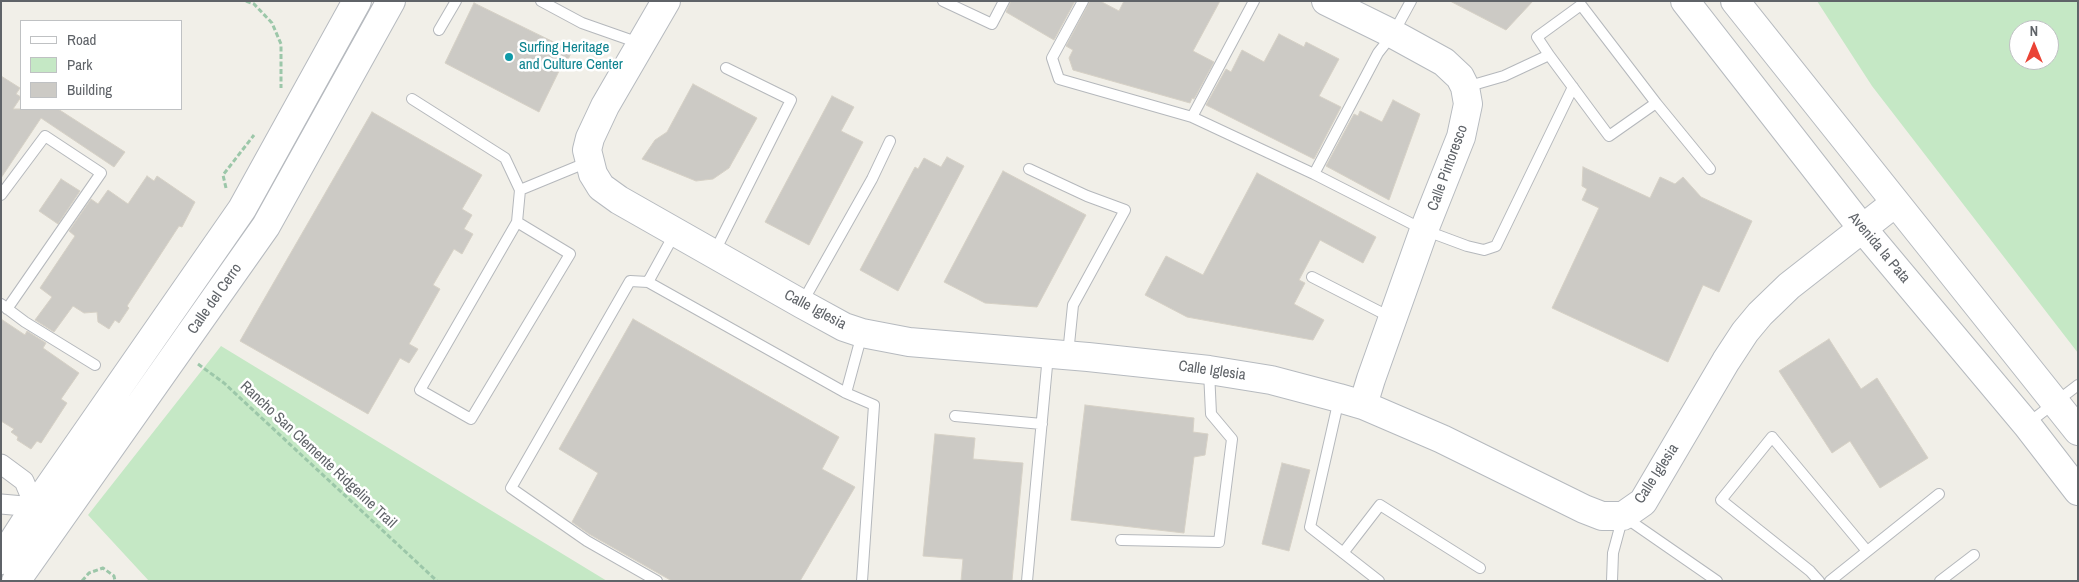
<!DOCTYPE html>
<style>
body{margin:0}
#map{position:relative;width:2079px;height:582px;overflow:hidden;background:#f1efe8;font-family:"Archivo Narrow",sans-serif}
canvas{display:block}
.frame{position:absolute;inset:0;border:2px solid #5f6368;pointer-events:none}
.legend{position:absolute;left:20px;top:20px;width:162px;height:90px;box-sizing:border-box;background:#fff;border:1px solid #bfc1c3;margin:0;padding:6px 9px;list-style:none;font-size:15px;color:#5f6368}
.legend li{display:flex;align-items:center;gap:10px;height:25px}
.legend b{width:25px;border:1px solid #bfc1c3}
.north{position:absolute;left:2009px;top:20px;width:50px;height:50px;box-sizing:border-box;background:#fff;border:1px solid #bfc1c3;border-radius:50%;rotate:0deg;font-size:14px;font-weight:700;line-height:20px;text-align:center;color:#5f6368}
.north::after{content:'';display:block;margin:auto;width:18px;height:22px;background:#ea4335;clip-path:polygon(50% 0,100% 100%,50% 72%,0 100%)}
</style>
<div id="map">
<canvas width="2079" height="582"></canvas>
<div class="frame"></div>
<ul class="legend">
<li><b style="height:6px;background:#fff"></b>Road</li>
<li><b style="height:14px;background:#c5e8c5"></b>Park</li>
<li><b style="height:14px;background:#cccac5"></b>Building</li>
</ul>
<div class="north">N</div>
</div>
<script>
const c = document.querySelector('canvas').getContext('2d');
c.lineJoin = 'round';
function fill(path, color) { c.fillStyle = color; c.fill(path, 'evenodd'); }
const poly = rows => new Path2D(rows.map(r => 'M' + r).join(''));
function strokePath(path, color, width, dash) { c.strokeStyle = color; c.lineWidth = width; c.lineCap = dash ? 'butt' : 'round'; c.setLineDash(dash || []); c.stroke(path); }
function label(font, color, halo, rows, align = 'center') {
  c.font = font + ' "Archivo Narrow",sans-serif'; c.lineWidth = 5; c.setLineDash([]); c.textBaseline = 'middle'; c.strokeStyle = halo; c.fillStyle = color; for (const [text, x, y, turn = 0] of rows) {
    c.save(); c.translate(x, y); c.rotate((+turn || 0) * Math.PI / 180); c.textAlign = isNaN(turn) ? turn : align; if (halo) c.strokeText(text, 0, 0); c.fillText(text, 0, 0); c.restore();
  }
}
fill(poly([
 [1817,1,2078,1,2078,353,1872,86],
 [2019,30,2049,30,2049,60,2019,60],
 [221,346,607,581,149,581,88,515]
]), '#c5e8c5');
const building = poly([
 [1011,1,1075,1,1054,40,1006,12,1011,1],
 [1090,1,1100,1,1119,11,1124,1,1220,1,1193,51,1214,62,1194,99,1192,98,1190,103,1073,70,1069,58,1073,50,1066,46,1090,1],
 [1450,1,1533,1,1506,30,1450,1],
 [474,3,572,51,564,68,560,69,539,112,445,63,474,3],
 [1279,34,1304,47,1306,42,1339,59,1319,96,1341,107,1314,159,1206,105,1226,69,1231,72,1242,50,1264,62,1279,34],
 [1,76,20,88,16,94,21,97,13,109,58,109,125,152,114,167,41,118,1,178,1,76],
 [693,84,757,118,729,168,713,179,696,181,642,159,655,140,667,132,693,84],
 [832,96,854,107,841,131,863,142,809,245,765,222,832,96],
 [1393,100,1420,114,1389,200,1326,166,1354,114,1358,116,1360,111,1382,122,1393,100],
 [372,112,482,175,462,209,472,215,464,229,473,234,462,254,454,249,433,285,440,289,409,344,418,349,409,363,400,358,368,414,240,341,372,112],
 [947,157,964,166,898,291,860,270,915,167,918,169,924,158,941,167,947,157],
 [1583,167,1650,198,1660,177,1675,184,1683,177,1701,197,1752,221,1719,292,1703,285,1668,362,1552,308,1599,208,1582,200,1587,189,1582,186,1583,167],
 [1003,171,1086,215,1037,307,985,303,944,282,1003,171],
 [1257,173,1376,237,1363,263,1320,240,1299,280,1305,283,1294,304,1324,320,1313,340,1187,317,1145,295,1166,256,1203,275,1257,173],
 [147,176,154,181,157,176,195,202,182,227,179,226,127,306,129,308,119,323,115,320,109,329,98,322,97,312,84,313,73,306,54,332,35,320,52,297,40,288,75,236,69,231,91,199,98,204,108,190,128,204,147,176],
 [61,179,80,191,58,224,39,211,61,179],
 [1,319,25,335,27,331,46,343,43,348,79,373,61,399,67,403,41,443,37,441,31,449,17,440,18,437,11,432,14,429,1,421,1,319],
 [633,319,839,437,822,469,855,487,800,581,672,581,589,534,572,522,598,473,559,449,633,319],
 [1829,339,1861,389,1877,378,1928,458,1880,488,1850,441,1832,453,1779,371,1829,339],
 [1085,405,1194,418,1193,432,1208,434,1205,455,1194,457,1184,533,1071,520,1085,405],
 [935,434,975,438,973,459,1023,463,1012,581,961,581,963,559,923,556,935,434],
 [1282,463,1310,470,1289,551,1262,544,1282,463]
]);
fill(building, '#cccac5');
strokePath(building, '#d6d1c6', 1);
const lane = poly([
 [541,1,582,23,639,43],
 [943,1,992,24,1004,1],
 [1083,1,1052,58,1059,79,1192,117,1254,1],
 [439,30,456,1],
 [1466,87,1504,76,1549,55,1537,37,1581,5,1656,103,1609,136,1549,55],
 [412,99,505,158,520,190],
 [1656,103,1710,169],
 [1192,117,1314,174,1424,230,1467,246,1484,250,1496,246,1573,87],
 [1029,169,1087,196,1125,210,1073,305,1068,354],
 [1314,174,1378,53,1393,34,1411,1],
 [1,195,45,136,101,173,7,309],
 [517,222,570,254,471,419,420,390,517,222,520,190,588,162],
 [714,253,791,100,726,68],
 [1312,277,1392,318],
 [648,282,846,393],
 [802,303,872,179,890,141],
 [1,304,25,322,95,365],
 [862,334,846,393,874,405,862,581],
 [1339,399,1310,527,1379,581],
 [955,416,1042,424],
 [2027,424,2078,385],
 [1121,540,1219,542,1232,439,1211,414,1209,371],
 [1343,553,1380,505,1480,568],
 [657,581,587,541,511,488,630,281,648,282,675,233],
 [1027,581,1048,355],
 [1612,581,1613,553,1623,516,1717,581],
 [1819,581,1810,571,1721,500,1772,437,1867,551],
 [1830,581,1939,494],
 [1940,581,1974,555]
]);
const street = poly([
 [1,464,24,481,35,507],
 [1,504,35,507,44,512]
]);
const secondary = poly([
 [666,1,605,106,590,138,587,150,593,174,601,187,619,200,802,304,844,327,862,333,909,342,1088,357,1209,370,1271,380,1339,398,1363,405,1442,439,1584,509,1602,516,1623,516,1643,502,1726,361,1745,332,1760,314,1789,286,1895,203],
 [1326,1,1393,34,1444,62,1460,77,1465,87,1468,104,1461,137,1424,230,1371,379,1363,405],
 [1685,1,1862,228,2027,425,2078,491],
 [1735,1,2078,431],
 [1,560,35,507,242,209,357,1],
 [16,581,266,226,391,1]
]);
strokePath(lane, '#b5b8bc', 12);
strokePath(street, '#b5b8bc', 21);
strokePath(secondary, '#b6babf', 30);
strokePath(poly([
 [246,1,254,4,272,23,281,44,281,88],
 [226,188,223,175,254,135],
 [198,364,224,383,437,581],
 [82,581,89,573,103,568,114,576,115,581]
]), '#9cc7a9', 3, [5, 2.5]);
strokePath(lane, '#fff', 10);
strokePath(street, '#fff', 19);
strokePath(secondary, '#fff', 28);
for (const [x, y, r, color] of [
 [509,57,5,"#0f9aa8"]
]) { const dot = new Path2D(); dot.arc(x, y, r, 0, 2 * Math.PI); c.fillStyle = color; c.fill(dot); strokePath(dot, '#fff', 2); }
label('15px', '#0d838f', '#fff', [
 ["Surfing Heritage",519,48],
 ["and Culture Center",519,65]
], 'left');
label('15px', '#5f6368', '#fff', [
 ["Calle Pintoresco",1448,168,-70],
 ["Avenida la Pata",1879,248,50],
 ["Calle del Cerro",215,299,-55],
 ["Calle Iglesia",815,310,28],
 ["Calle Iglesia",1212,371,8],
 ["Rancho San Clemente Ridgeline Trail",318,455,43],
 ["Calle Iglesia",1657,474,-57]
]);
</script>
